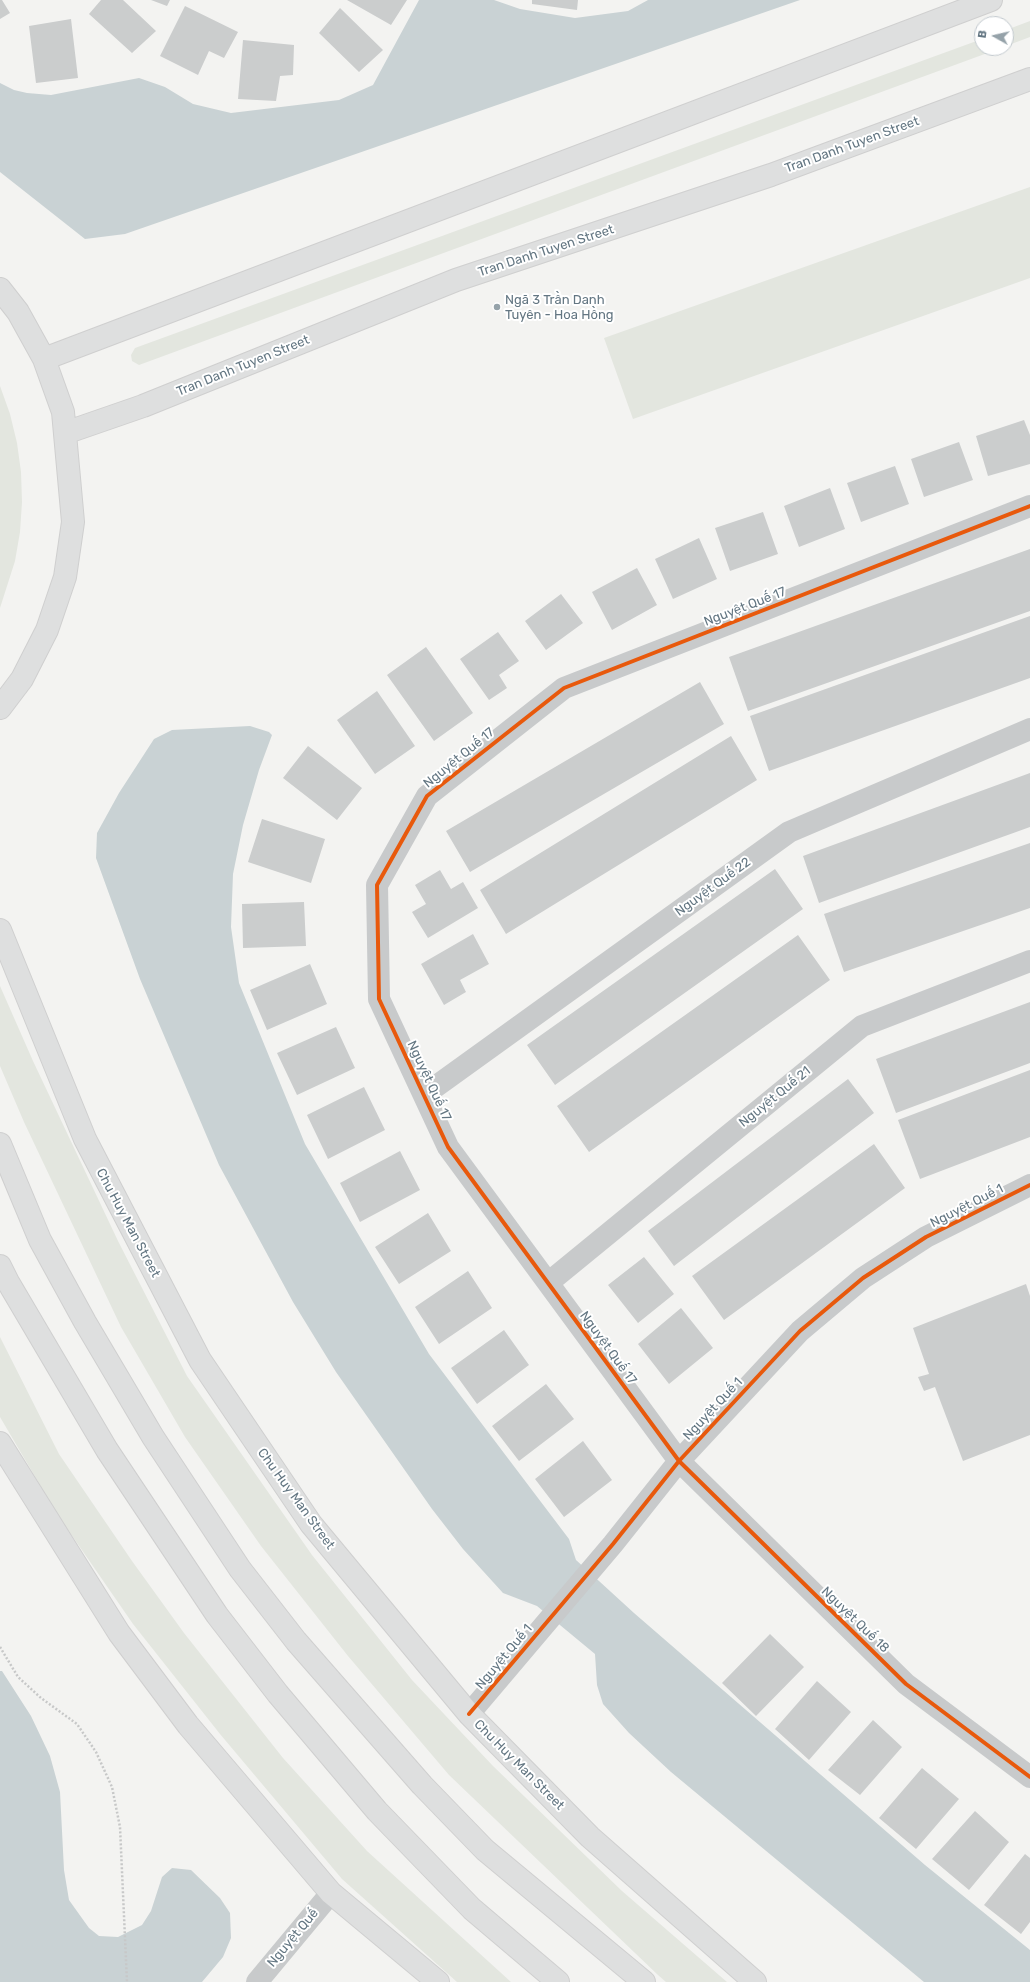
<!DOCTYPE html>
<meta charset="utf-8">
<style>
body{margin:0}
#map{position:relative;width:1030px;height:1982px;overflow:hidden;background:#f3f3f1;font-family:Rubik,sans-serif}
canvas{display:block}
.north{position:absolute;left:974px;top:16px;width:40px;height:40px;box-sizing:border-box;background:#fff;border:1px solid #c1c8cd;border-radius:50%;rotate:278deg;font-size:11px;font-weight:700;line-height:16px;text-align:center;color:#637682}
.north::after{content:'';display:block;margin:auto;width:14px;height:18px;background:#95a2a9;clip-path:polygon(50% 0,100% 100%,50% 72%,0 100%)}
</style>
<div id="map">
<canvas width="1030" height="1982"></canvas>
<div class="north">B</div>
</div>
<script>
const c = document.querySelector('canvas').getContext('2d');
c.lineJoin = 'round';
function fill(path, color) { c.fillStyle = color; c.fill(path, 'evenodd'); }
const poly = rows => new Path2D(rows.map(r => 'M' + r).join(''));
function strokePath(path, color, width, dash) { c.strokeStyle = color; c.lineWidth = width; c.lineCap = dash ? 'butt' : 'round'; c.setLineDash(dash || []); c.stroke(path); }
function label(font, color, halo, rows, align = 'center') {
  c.font = font + ' Rubik,sans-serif'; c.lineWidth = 4; c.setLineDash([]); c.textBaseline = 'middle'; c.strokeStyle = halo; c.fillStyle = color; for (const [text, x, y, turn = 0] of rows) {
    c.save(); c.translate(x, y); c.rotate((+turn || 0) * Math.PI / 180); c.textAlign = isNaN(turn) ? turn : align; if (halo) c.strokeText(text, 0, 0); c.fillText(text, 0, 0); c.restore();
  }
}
fill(poly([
 [1030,21,1030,37,1006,46,1006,30],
 [982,39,982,48,1001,48,139,365,132,361,131,355,135,348],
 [1030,187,1030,278,633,419,604,338],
 [0,386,10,414,17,443,21,472,22,502,20,532,15,561,0,608],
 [0,986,33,1061,118,1241,187,1376,312,1555,412,1680,493,1766,622,1891,727,1982,666,1982,658,1975,449,1775,348,1656,261,1546,185,1437,121,1327,24,1122,0,1066],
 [0,1337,59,1454,132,1561,184,1633,283,1758,367,1851,511,1982,457,1982,342,1879,220,1734,133,1624,57,1514,0,1417]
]), '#e3e6df');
fill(poly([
 [419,0,494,0,520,9,575,18,628,11,648,0,800,0,125,234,85,239,0,172,0,83,14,90,27,93,51,95,139,78,165,87,193,104,231,113,339,100,373,85],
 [250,726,269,732,272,735,259,770,243,825,233,874,231,927,239,983,305,1144,429,1354,569,1539,576,1560,634,1613,925,1865,1030,1950,1030,1982,924,1982,671,1772,629,1733,603,1704,597,1685,595,1654,537,1606,503,1593,463,1549,432,1509,336,1372,293,1302,219,1165,140,979,96,858,97,833,119,793,154,739,172,730],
 [0,1671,2,1671,31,1716,50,1756,60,1792,64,1870,69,1900,89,1928,99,1936,118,1937,142,1925,151,1911,162,1877,172,1868,191,1870,220,1898,230,1913,231,1938,223,1957,202,1982,0,1982]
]), '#c9d2d4');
fill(poly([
 [0,0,2,0,10,13,0,19],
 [101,0,123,0,156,31,132,53,89,14],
 [151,0,170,0,167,6],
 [347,0,407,0,391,25],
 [532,0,578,0,577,10,532,4],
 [185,6,238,32,224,58,209,51,198,75,160,56],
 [340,8,383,50,359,72,319,33],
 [71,19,78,78,36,83,29,26],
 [243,40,294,45,293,75,280,76,276,101,238,99],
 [1024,420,1030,435,1030,464,988,476,976,436],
 [959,442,973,480,924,497,911,459],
 [895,466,909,504,861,522,847,483],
 [830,488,845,529,799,547,784,506],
 [763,512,778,554,730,571,715,528],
 [699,538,717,579,673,599,655,559],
 [1030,549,1030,611,748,711,729,657],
 [637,568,657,605,612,630,592,592],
 [561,594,583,623,546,650,525,621],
 [1030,616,1030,678,769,771,750,716],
 [498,632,519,661,499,675,507,688,489,700,460,659],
 [426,647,473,713,434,741,387,675],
 [700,682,724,724,470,872,446,831],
 [377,691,415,746,375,774,337,720],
 [731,736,757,780,506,934,480,890],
 [308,746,362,788,337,820,283,778],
 [1030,773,1030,827,819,903,803,856],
 [262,819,325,839,311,883,248,862],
 [1030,843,1030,908,844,972,824,914],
 [775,869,803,909,555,1085,527,1045],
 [440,870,451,889,463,882,478,908,428,938,412,912,426,904,415,885],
 [304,902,306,946,243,948,242,904],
 [473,934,489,964,460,980,466,992,444,1005,421,964],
 [798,935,830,980,589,1152,557,1106],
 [310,964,327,1004,267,1030,250,990],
 [1030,1002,1030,1063,896,1113,876,1059],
 [336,1027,355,1068,297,1095,277,1053],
 [1030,1070,1030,1137,920,1179,898,1120],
 [848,1079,874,1113,674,1266,648,1231],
 [364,1087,385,1130,328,1159,307,1115],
 [874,1144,905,1188,724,1320,692,1276],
 [400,1151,420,1190,360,1222,340,1183],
 [428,1213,451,1251,399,1284,375,1247],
 [644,1257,674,1294,638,1323,608,1285],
 [468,1271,492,1308,439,1344,415,1307],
 [1026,1284,1030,1296,1030,1435,963,1461,935,1387,924,1391,918,1377,929,1374,913,1328],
 [681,1308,713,1348,669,1384,638,1344],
 [504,1330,529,1365,477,1404,451,1368],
 [546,1384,574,1419,519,1461,492,1426],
 [583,1441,612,1480,564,1517,535,1479],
 [770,1634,804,1667,756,1716,722,1683],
 [817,1681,851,1712,809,1760,775,1729],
 [873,1720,902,1747,860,1795,828,1770],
 [922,1768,959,1799,916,1849,879,1818],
 [975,1811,1009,1842,969,1890,932,1859],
 [1025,1854,1030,1858,1030,1922,1021,1934,984,1905]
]), '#cbcdcd');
const major = poly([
 [0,289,18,312,44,359,63,412,73,522,65,577,47,630,22,679,0,708],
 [44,359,991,0],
 [65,433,143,406,456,280,771,175,1030,79],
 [0,930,85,1139,200,1360,311,1524,469,1714,590,1837,755,1982],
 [0,1144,40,1240,85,1322,153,1437,240,1569,296,1641,422,1785,485,1850,644,1982],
 [0,1266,8,1282,107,1450,217,1615,278,1694,377,1811,472,1909,558,1982],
 [0,1443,119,1633,188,1725,331,1893,438,1982]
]);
strokePath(major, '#cfcfcf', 24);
strokePath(poly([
 [0,1647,18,1677,41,1698,77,1724,96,1752,112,1787,120,1827,127,1982]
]), '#c7c8c8', 2.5, [2, 2]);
strokePath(poly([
 [1030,506,564,688,427,796,377,885,379,999,448,1147,679,1461,906,1684,1030,1777],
 [424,1095,789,832,1030,729],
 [548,1283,862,1026,1030,961],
 [469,1714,613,1544,679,1461,800,1331,863,1278,926,1237,1030,1185],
 [257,1982,331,1893]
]), '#c8cacb', 22);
strokePath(major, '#dedfdf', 22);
strokePath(poly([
 [1030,506,564,688,427,796,377,885,379,999,448,1147,679,1461,906,1684,1030,1777],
 [469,1714,613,1544,679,1461,800,1331,863,1278,926,1237,1030,1185]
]), '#e8590c', 4);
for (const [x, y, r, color] of [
 [497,307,4,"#95a2a9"]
]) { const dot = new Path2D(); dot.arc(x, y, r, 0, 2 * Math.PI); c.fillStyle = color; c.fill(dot); strokePath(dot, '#fff', 1.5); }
label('13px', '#637682', '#fff', [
 ["Tran Danh Tuyen Street",852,145,-20],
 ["Tran Danh Tuyen Street",546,251,-18],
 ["Tran Danh Tuyen Street",243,366,-22],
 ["Nguyệt Quế 17",745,607,-21],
 ["Nguyệt Quế 17",459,758,-39],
 ["Nguyệt Quế 22",713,887,-36],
 ["Nguyệt Quế 17",429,1081,65],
 ["Nguyệt Quế 21",775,1097,-39],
 ["Nguyệt Quế 1",967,1206,-27],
 ["Chu Huy Man Street",128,1223,62],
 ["Nguyệt Quế 17",608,1348,54],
 ["Nguyệt Quế 1",713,1409,-47],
 ["Chu Huy Man Street",296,1499,54],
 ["Nguyệt Quế 18",855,1620,44],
 ["Nguyệt Quế 1",504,1657,-50],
 ["Chu Huy Man Street",519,1765,45],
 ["Nguyệt Quế",293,1938,-50]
]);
label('13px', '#637682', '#fff', [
 ["Ngã 3 Trần Danh",505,300],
 ["Tuyên - Hoa Hồng",505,315]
], 'left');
</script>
